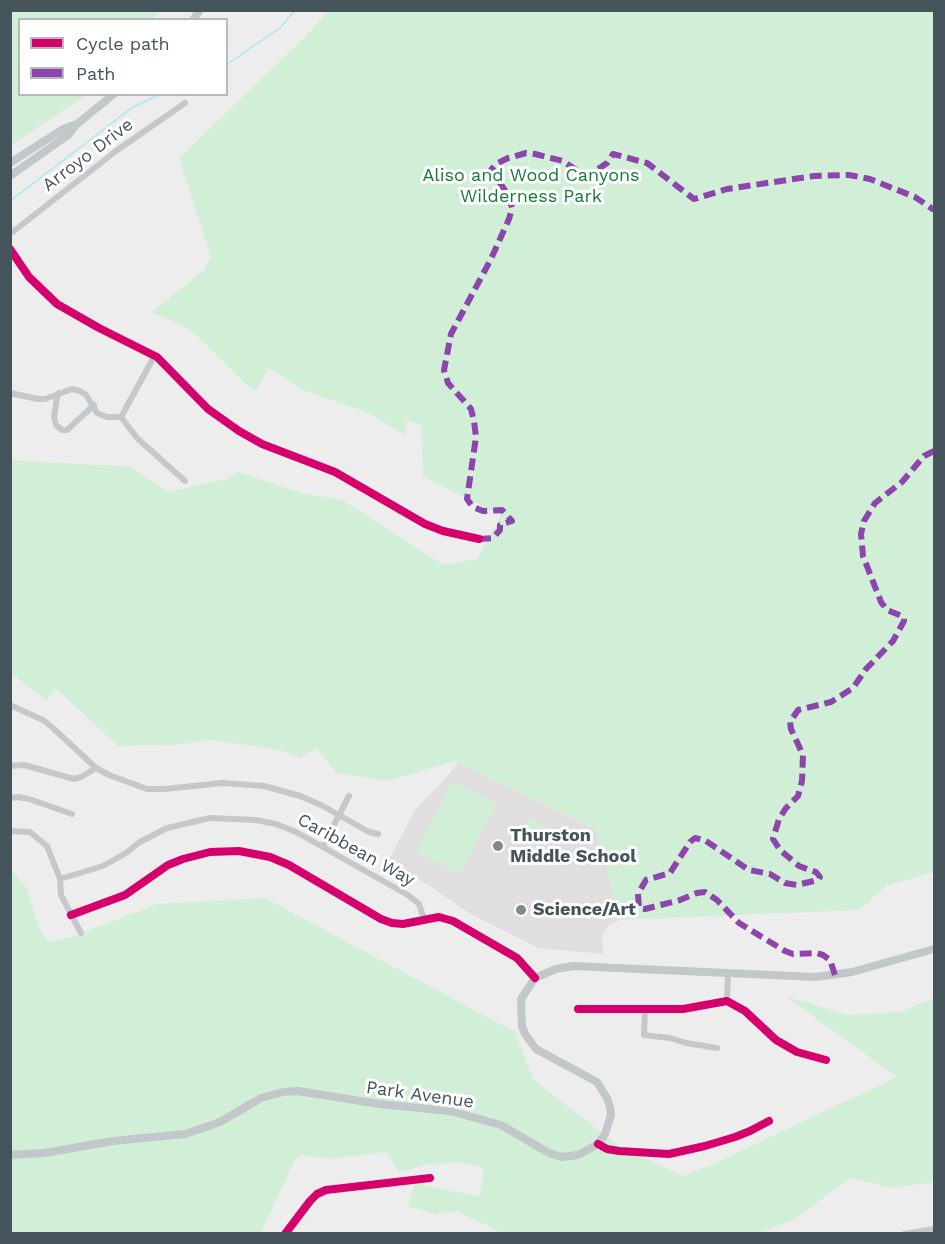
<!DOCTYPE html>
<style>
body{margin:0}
#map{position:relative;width:945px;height:1244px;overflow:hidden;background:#eeeded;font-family:"Work Sans",sans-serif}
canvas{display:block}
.frame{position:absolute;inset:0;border:12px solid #45535a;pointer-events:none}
.legend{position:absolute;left:18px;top:18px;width:210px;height:78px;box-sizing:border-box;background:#fff;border:2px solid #b5babd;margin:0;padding:8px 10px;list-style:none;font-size:18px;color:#45535a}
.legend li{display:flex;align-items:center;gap:12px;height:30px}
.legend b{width:30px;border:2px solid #b5babd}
</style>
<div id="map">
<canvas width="945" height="1244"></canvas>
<div class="frame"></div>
<ul class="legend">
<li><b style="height:8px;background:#d6006c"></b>Cycle path</li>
<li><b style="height:8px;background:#8e44ad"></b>Path</li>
</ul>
</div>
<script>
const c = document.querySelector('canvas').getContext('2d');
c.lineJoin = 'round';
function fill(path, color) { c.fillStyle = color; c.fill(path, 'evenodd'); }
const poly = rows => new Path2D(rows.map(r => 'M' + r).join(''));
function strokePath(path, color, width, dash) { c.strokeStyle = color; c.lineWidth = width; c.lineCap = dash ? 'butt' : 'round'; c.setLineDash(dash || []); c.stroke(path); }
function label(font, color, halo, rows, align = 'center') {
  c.font = font + ' "Work Sans",sans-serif'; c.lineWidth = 6; c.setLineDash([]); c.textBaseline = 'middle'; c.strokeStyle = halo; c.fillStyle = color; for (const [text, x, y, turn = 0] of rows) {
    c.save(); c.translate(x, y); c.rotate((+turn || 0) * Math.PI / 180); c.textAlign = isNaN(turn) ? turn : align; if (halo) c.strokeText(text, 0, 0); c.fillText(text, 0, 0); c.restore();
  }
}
fill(poly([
 [458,763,596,829,620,920,609,925,602,935,603,954,538,948,472,915,431,887,387,863,415,810,446,778]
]), '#e0dedf');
fill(poly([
 [11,10,160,10,160,11,152,19,20,20,20,94,86,95,11,145],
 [328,11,934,11,934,872,886,886,859,910,620,920,596,829,455,761,388,781,337,773,316,748,301,758,280,750,212,740,172,745,118,746,56,688,46,700,11,673,11,460,131,467,168,492,227,479,238,472,301,493,342,500,444,565,477,559,501,516,423,476,421,425,410,421,406,422,405,435,369,413,305,391,268,368,257,391,246,384,192,331,152,312,204,270,211,257,179,158,308,34],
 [453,781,497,804,459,874,416,851],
 [530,817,552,831,544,847,522,833],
 [10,869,26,887,39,927,48,942,72,937,157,904,265,898,515,1032,533,1079,617,1145,682,1176,709,1166,897,1077,785,996,848,1015,900,1012,934,998,934,1182,894,1188,850,1178,793,1220,758,1233,500,1234,499,1231,456,1211,436,1214,408,1206,415,1183,480,1197,484,1168,459,1162,425,1165,399,1172,386,1152,329,1159,302,1155,295,1159,261,1233,11,1233]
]), '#d1eed7');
strokePath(poly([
 [226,65,280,28,295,10],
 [10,201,133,107,161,94]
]), '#a5e9ec', 1.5);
strokePath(poly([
 [10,234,116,151,185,103],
 [10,249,29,277,57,304,99,328,157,357,208,409,239,431,262,444,335,472,425,524,443,531,479,539],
 [10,393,38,399,45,399,72,389,80,391,86,395,97,413,107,417,121,417],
 [59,393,57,397,54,417,56,425,62,430,67,430,94,405],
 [121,417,137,438,185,481],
 [121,417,155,355],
 [10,705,43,720,53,728,96,768,109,775,147,789,165,789,222,783,264,786,300,796,321,805,369,832,378,834],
 [10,766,24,765,74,779,81,777,96,768],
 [10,798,19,797,29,799,72,814],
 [10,831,30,832,47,846,60,879,61,895,81,933],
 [323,846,349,796],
 [60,879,103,866,126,853,140,842,167,828,210,818,256,820,276,824,296,832,408,895,419,904,424,919],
 [71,915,125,895,168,865,183,859,210,852,239,851,270,857,289,865,381,919,392,923,403,924,439,917,453,921,517,958,535,978],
 [727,1001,728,973],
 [578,1009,683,1009,727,1001,745,1011,776,1040,797,1052,826,1060],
 [645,1009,644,1035,670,1038,686,1043,717,1048],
 [598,1144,607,1149,619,1151,669,1154,705,1146,735,1137,750,1131,769,1121],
 [285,1234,310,1201,317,1194,326,1190,430,1178],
 [904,1234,934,1229]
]), '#c4c8ca', 6);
strokePath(poly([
 [193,20,200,10],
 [10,163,63,129,77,124,114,94],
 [10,176,68,135,76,125],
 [10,1155,44,1153,113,1141,185,1134,220,1122,261,1098,283,1092,298,1091,379,1104,450,1111,501,1125,549,1153,561,1157,578,1155,598,1144,605,1134,611,1115,610,1107,607,1098,597,1082,536,1049,525,1034,522,1026,521,999,535,978,556,969,573,966,816,977,852,972,934,949]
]), '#c2c7c9', 8);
strokePath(poly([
 [479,539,493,538,500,530,500,525,512,521,502,510,483,511,473,507,467,499,476,437,474,421,471,409,448,383,444,370,451,334,491,259,509,219,512,208,509,196,491,170,496,164,508,158,526,153,535,154,563,161,582,174,591,174,607,163,613,154,647,163,694,199,727,189,814,176,849,175,870,179,915,197,934,210],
 [835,975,830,960,823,955,816,953,793,954,785,951,739,923,717,900,705,892,697,893,680,900,645,909,639,908,638,894,646,880,670,873,690,842,695,838,706,841,749,870,770,874,785,883,797,885,818,880,820,877,816,872,799,866,780,850,773,839,779,819,786,808,798,796,802,781,803,755,791,729,790,722,798,710,831,702,853,688,866,669,893,641,904,621,904,617,887,610,881,602,863,556,861,534,864,521,875,503,902,482,924,456,934,451]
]), '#8e44ad', 6, [12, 6]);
strokePath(poly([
 [10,249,29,277,57,304,99,328,157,357,208,409,239,431,262,444,335,472,425,524,443,531,479,539],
 [71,915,125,895,168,865,183,859,210,852,239,851,270,857,289,865,381,919,392,923,403,924,439,917,453,921,517,958,535,978],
 [578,1009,683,1009,727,1001,745,1011,776,1040,797,1052,826,1060],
 [598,1144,607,1149,619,1151,669,1154,705,1146,735,1137,750,1131,769,1121],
 [285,1234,310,1201,317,1194,326,1190,430,1178]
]), '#d6006c', 8);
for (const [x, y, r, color] of [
 [498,846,6,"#80898d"],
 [521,910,6,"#80898d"]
]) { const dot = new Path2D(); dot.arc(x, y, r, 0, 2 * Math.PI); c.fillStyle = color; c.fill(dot); strokePath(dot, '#fff', 2); }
label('18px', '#45535a', '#fff', [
 ["Arroyo Drive",88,155,-37],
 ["Caribbean Way",356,850,29],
 ["Park Avenue",420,1095,8]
]);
label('18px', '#167b38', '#fff', [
 ["Aliso and Wood Canyons",531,176],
 ["Wilderness Park",531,197]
]);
label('bold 18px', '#45535a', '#fff', [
 ["Thurston",510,836],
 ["Middle School",510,857],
 ["Science/Art",533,910]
], 'left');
</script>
